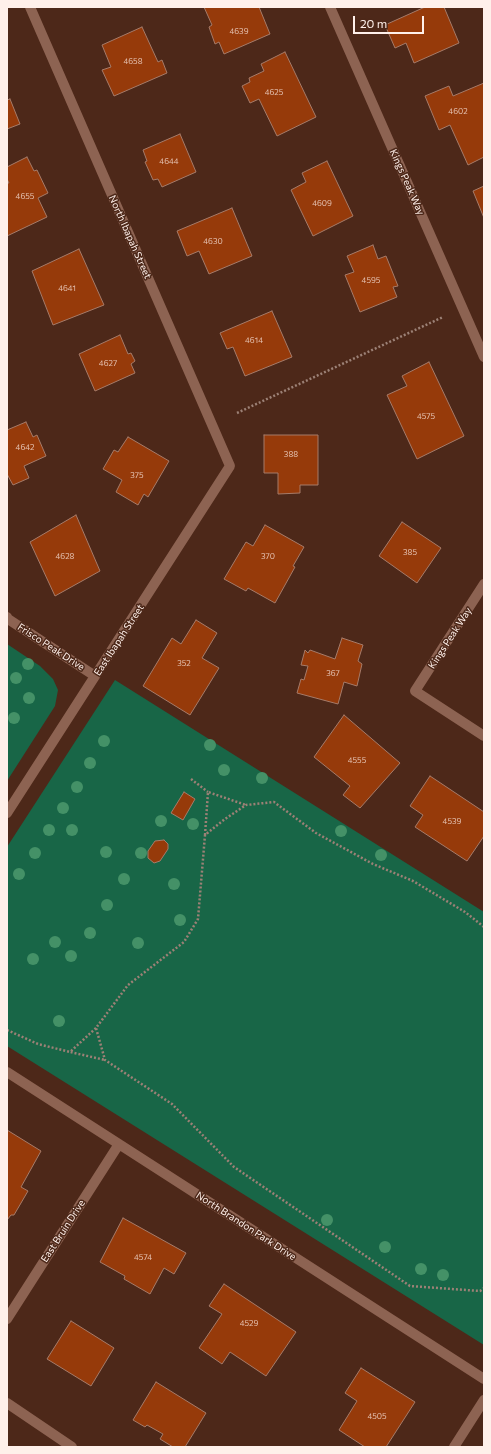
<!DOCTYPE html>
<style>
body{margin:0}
#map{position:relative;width:491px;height:1454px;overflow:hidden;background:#4d2819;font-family:Commissioner,sans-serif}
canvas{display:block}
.frame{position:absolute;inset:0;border:8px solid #fff0ea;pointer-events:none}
.scale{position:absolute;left:353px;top:16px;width:71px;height:18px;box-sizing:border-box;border:2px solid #fff0ea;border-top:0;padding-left:5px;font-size:12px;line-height:14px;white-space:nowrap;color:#fff0ea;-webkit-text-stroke:3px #4d2819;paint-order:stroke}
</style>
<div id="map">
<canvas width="491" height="1454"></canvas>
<div class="frame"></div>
<div class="scale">20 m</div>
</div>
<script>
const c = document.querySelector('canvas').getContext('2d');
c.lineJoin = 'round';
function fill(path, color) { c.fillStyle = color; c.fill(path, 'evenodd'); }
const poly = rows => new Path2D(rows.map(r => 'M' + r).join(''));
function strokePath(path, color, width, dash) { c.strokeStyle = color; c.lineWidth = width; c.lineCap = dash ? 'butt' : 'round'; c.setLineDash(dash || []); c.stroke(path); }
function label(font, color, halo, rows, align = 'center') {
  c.font = font + ' Commissioner,sans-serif'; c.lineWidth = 3; c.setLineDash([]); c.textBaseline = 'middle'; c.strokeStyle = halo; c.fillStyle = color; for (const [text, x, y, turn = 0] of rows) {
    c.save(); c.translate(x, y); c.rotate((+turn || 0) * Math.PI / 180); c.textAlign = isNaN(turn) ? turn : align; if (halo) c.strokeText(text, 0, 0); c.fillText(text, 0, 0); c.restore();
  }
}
fill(poly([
 [7,644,40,666,53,679,58,690,55,706,7,781],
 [115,680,484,912,484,1345,7,1046,7,847]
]), '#186647');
const building = poly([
 [204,7,259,7,270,34,224,54,219,42,215,44,209,27,212,25,204,7],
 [425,7,444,7,459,43,414,63,406,43,395,48,385,25,425,7],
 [142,27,158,62,162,60,167,73,114,96,102,70,111,67,102,45,142,27],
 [285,52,316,117,277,136,259,99,250,103,242,86,250,82,249,78,264,71,261,64,285,52],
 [484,83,484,157,468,165,450,125,439,130,425,96,449,86,453,96,484,83],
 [10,99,20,124,7,129,7,100,10,99],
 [180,134,196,172,162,187,158,179,153,180,145,162,147,161,143,150,180,134],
 [27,157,34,171,37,170,48,193,38,198,47,217,7,236,7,183,9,183,7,179,7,167,27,157],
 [327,161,353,216,313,236,291,190,306,182,302,173,327,161],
 [484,186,484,218,473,191,484,186],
 [232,208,252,256,209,274,199,251,187,256,177,231,232,208],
 [373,245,378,259,386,256,398,286,393,287,397,297,360,312,345,275,354,272,347,256,373,245],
 [79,249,104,305,53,325,32,271,79,249],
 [272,311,292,357,245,376,233,347,227,349,220,333,272,311],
 [120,335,128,354,131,353,135,361,131,364,135,373,95,391,79,354,120,335],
 [429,362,464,436,417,459,387,395,407,386,402,376,429,362],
 [26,422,33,437,37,435,46,456,24,466,29,478,13,485,7,474,7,430,26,422],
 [264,435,318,435,318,485,300,485,300,493,278,494,278,473,264,473,264,435],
 [128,437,169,461,148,497,144,494,138,505,116,492,122,480,103,469,114,450,118,452,128,437],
 [76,515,100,571,55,596,30,542,76,515],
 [402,522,441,548,417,583,379,556,402,522],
 [265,525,304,547,293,566,295,567,275,603,248,588,246,591,224,579,246,542,253,546,265,525],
 [196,620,217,633,202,658,219,668,190,715,143,686,172,638,181,644,196,620],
 [342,638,363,645,358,661,362,664,357,686,344,682,338,704,297,693,301,679,304,680,308,666,301,665,305,650,308,653,310,650,335,659,342,638],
 [344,715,400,763,360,808,343,795,350,786,314,757,344,715],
 [430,776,484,812,484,836,467,861,415,827,423,815,410,806,430,776],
 [184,792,195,799,183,820,171,813,184,792],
 [164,840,168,844,168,849,160,861,154,863,148,858,148,851,155,841,164,840],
 [7,1130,41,1151,21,1187,28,1191,14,1215,11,1215,7,1220,7,1130],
 [123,1218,186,1253,174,1274,164,1268,150,1294,124,1279,125,1276,100,1262,123,1218],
 [224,1284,296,1332,266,1376,230,1352,222,1364,199,1348,222,1314,209,1306,224,1284],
 [71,1321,114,1348,91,1386,47,1359,71,1321],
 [361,1368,415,1402,386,1447,365,1447,339,1430,357,1401,345,1393,361,1368],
 [156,1382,206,1413,185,1447,173,1447,160,1439,163,1434,147,1425,145,1427,133,1420,156,1382]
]);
fill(building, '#963a0a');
strokePath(building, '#a67b69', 1);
strokePath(poly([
 [237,413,443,317],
 [191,779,208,792],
 [205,835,208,792,246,805],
 [484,927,465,912,413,881,373,864,316,833,274,802,246,805,225,819,205,835,198,919,184,942,128,985,96,1028,105,1060,172,1104,234,1167,410,1286,480,1291,484,1288],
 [96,1028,70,1052,105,1060],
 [7,1030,38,1044,70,1052]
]), '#9c8176', 2.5, [2, 2]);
strokePath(poly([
 [330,7,484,357],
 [484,584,415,691,484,736],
 [7,617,8,619,95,676],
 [7,813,230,466,30,7],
 [7,1072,484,1379],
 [7,1319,119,1144],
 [7,1403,72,1447],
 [454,1447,484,1400]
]), '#8d6352', 10);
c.fillStyle = '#449167';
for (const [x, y] of [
 [28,664],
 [16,678],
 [29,698],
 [14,718],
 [104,741],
 [210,745],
 [90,763],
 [224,770],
 [262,778],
 [77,787],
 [63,808],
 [161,821],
 [193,824],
 [49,830],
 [72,830],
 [341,831],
 [106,852],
 [35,853],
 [141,853],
 [381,855],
 [19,874],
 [124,879],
 [174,884],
 [107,905],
 [180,920],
 [90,933],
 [55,942],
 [138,943],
 [71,956],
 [33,959],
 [59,1021],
 [327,1220],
 [385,1247],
 [421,1269],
 [443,1275]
]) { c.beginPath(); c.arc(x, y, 6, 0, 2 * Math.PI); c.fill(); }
label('8px', '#e5c2b2', null, [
 ["4639",239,31],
 ["4658",133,61],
 ["4625",274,92],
 ["4602",458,111],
 ["4644",169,161],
 ["4655",25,196],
 ["4609",322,203],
 ["4630",213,241],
 ["4595",371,280],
 ["4641",67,288],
 ["4614",254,340],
 ["4627",108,363],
 ["4575",426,416],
 ["4642",25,447],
 ["388",291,454],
 ["375",137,475],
 ["385",410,552],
 ["4628",65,556],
 ["370",268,556],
 ["352",184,663],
 ["367",333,673],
 ["4555",357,760],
 ["4539",452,821],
 ["4574",143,1257],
 ["4529",249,1323],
 ["4505",377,1416]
]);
label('10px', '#fff0ea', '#4d2819', [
 ["Kings Peak Way",407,182,66],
 ["North Ibapah Street",130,237,66],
 ["Kings Peak Way",450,638,-57],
 ["East Ibapah Street",119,640,-57],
 ["Frisco Peak Drive",51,647,33],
 ["North Brandon Park Drive",246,1226,33],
 ["East Bruin Drive",63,1231,-57]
]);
</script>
